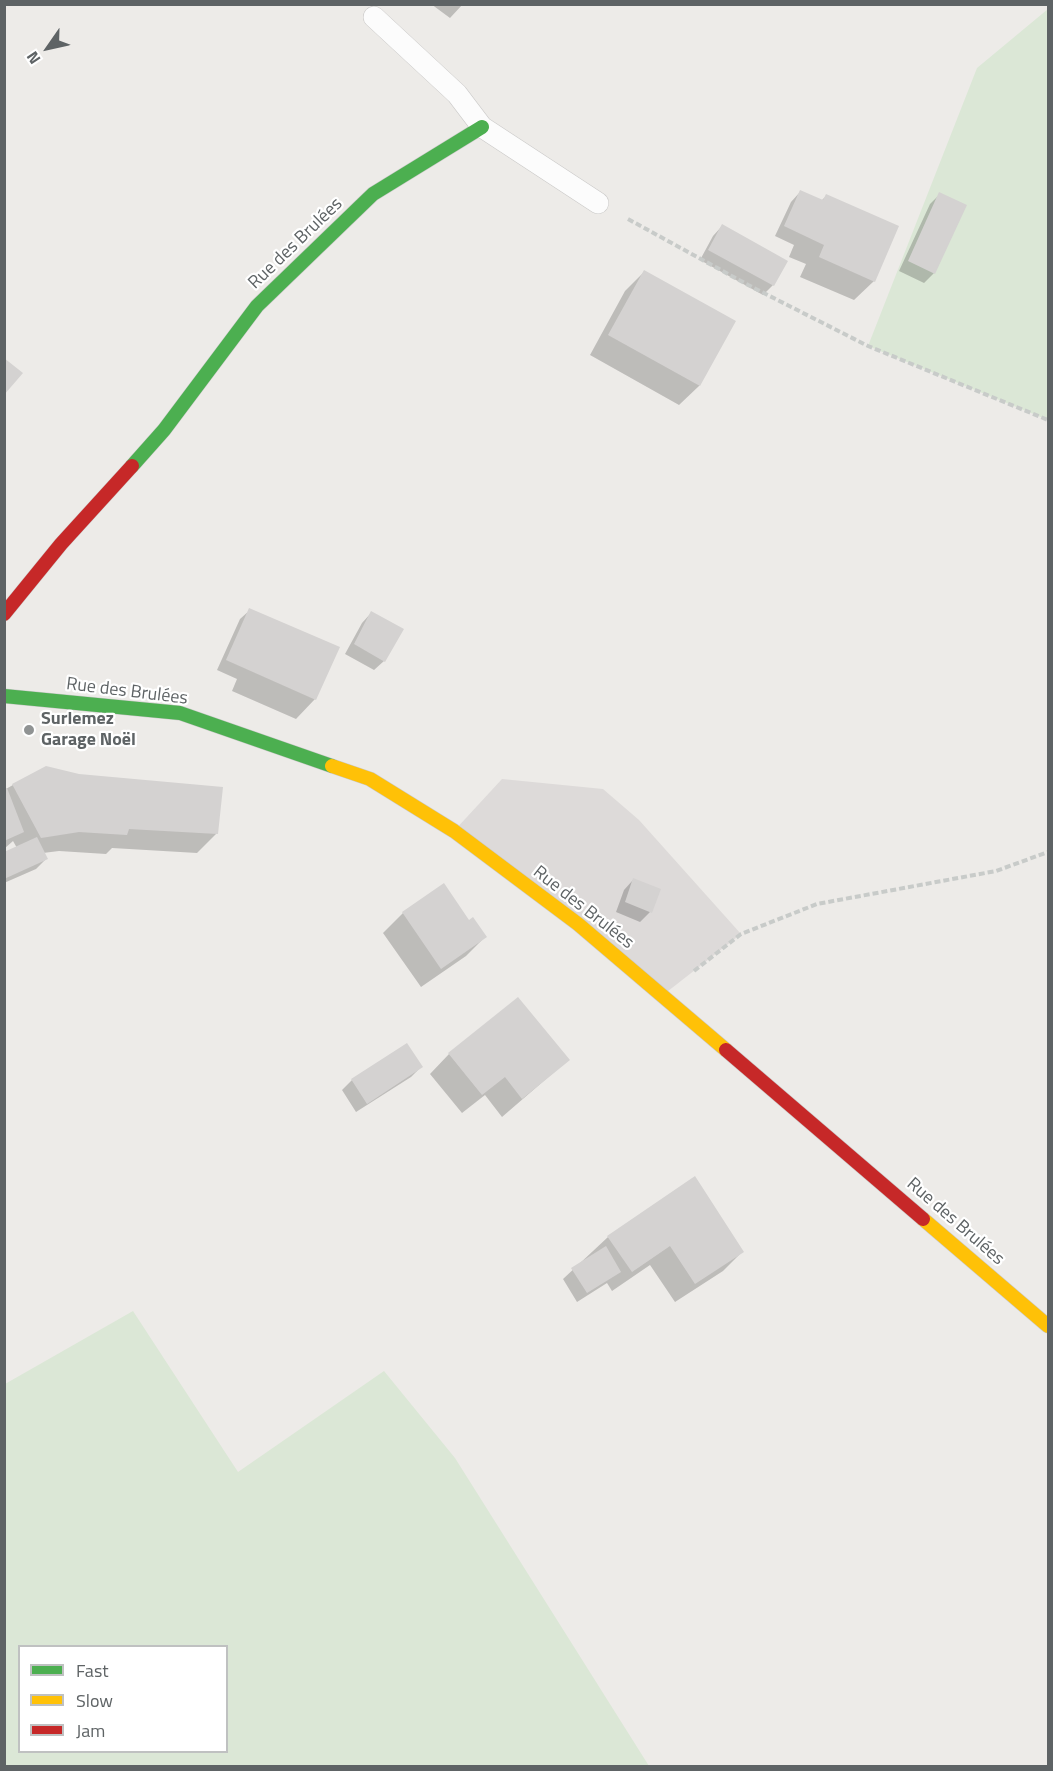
<!DOCTYPE html>
<meta charset="utf-8">
<style>
body{margin:0}
#map{position:relative;width:1053px;height:1771px;overflow:hidden;background:#edebe8;font-family:"Titillium Web",sans-serif}
canvas{display:block}
.frame{position:absolute;inset:0;border:6px solid #5e6365;pointer-events:none}
.legend{position:absolute;left:18px;top:1645px;width:210px;height:108px;box-sizing:border-box;background:#fff;border:2px solid #bfc1c1;margin:0;padding:8px 10px;list-style:none;font-size:18px;color:#5e6365}
.legend li{display:flex;align-items:center;gap:12px;height:30px}
.legend b{width:30px;border:2px solid #bfc1c1}
.north{position:absolute;left:18px;top:18px;width:60px;height:60px;-webkit-text-stroke:4px #fff;paint-order:stroke;rotate:236deg;font-size:16px;font-weight:700;line-height:24px;text-align:center;color:#5e6365}
.north::after{content:'';display:block;margin:auto;width:21px;height:27px;background:#5e6365;clip-path:polygon(50% 0,100% 100%,50% 72%,0 100%)}
</style>
<div id="map">
<canvas width="1053" height="1771"></canvas>
<div class="frame"></div>
<ul class="legend">
<li><b style="height:8px;background:#4caf50"></b>Fast</li>
<li><b style="height:8px;background:#ffc107"></b>Slow</li>
<li><b style="height:8px;background:#c62828"></b>Jam</li>
</ul>
<div class="north">N</div>
</div>
<script>
const c = document.querySelector('canvas').getContext('2d');
c.lineJoin = 'round';
function fill(path, color) { c.fillStyle = color; c.fill(path, 'evenodd'); }
const poly = rows => new Path2D(rows.map(r => 'M' + r).join(''));
function strokePath(path, color, width, dash) { c.strokeStyle = color; c.lineWidth = width; c.lineCap = dash ? 'butt' : 'round'; c.setLineDash(dash || []); c.stroke(path); }
function label(font, color, halo, rows, align = 'center') {
  c.font = font + ' "Titillium Web",sans-serif'; c.lineWidth = 4.5; c.setLineDash([]); c.textBaseline = 'middle'; c.strokeStyle = halo; c.fillStyle = color; for (const [text, x, y, turn = 0] of rows) {
    c.save(); c.translate(x, y); c.rotate((+turn || 0) * Math.PI / 180); c.textAlign = isNaN(turn) ? turn : align; if (halo) c.strokeText(text, 0, 0); c.fillText(text, 0, 0); c.restore();
  }
}
fill(poly([
 [502,779,603,789,639,820,741,934,663,995,454,831]
]), '#dddad9');
fill(poly([
 [1048,9,1048,420,868,346,977,68],
 [133,1311,238,1472,384,1371,455,1458,649,1766,5,1766,5,1384],
 [20,1646,226,1646,226,1752,20,1752]
]), '#dbe7d6');
fill(poly([
 [431,4,463,4,450,18],
 [800,192,821,201,826,196,874,281,854,300,800,277,806,264,789,257,794,245,775,236,791,202],
 [940,194,934,273,924,283,899,271,930,204],
 [722,226,773,285,763,295,700,260,713,236],
 [644,272,734,322,699,386,679,405,590,355,625,291],
 [250,610,315,699,296,719,232,691,237,679,217,670,240,619],
 [371,613,384,661,374,670,345,654,362,623],
 [13,785,217,833,197,853,112,848,106,854,59,851,43,853,46,859,36,869,4,883,4,854,17,848,13,841,4,849,4,790],
 [633,880,650,912,640,922,616,912,624,890],
 [403,913,468,922,485,937,466,956,421,987,383,933],
 [449,1054,568,1060,502,1117,485,1095,462,1113,430,1074],
 [421,1067,411,1077,356,1112,342,1090,352,1080],
 [608,1237,742,1252,723,1271,675,1302,650,1265,612,1291,607,1283,577,1302,563,1279]
]), '#0003');
fill(poly([
 [800,190,823,200,826,194,899,226,875,282,819,257,824,245,784,226],
 [939,192,967,205,935,274,908,261],
 [722,224,788,261,774,286,708,250],
 [644,270,736,321,700,386,608,335],
 [4,358,23,373,4,395],
 [249,608,340,647,316,700,226,660],
 [371,611,404,629,385,662,354,644],
 [46,766,79,774,223,787,218,834,129,829,127,835,79,832,41,838,12,784],
 [7,788,24,832,4,841,4,789],
 [37,837,48,859,4,879,4,852],
 [633,878,661,889,652,913,625,902],
 [444,883,469,920,473,917,487,937,441,969,402,912],
 [518,997,570,1060,522,1099,505,1077,482,1095,448,1053],
 [407,1043,423,1067,367,1104,351,1079],
 [695,1176,744,1252,695,1284,670,1246,632,1272,607,1236],
 [606,1246,621,1272,587,1293,571,1268]
]), '#d4d2d1');
const lane = poly([
 [374,17,457,94,482,127,598,203]
]);
const fast = poly([
 [132,466,164,430,257,306,373,194,482,127],
 [4,696,180,713,332,766]
]);
const slow = poly([
 [332,766,370,779,454,831,578,924,726,1050],
 [923,1219,1048,1326]
]);
const jam = poly([
 [4,614,61,544,132,466],
 [726,1050,923,1219]
]);
strokePath(lane, '#cac9c8', 22);
strokePath(fast, '#c9c9c8', 15);
strokePath(slow, '#c9c9c8', 15);
strokePath(jam, '#c9c9c8', 15);
strokePath(poly([
 [628,219,748,285,868,346,1048,420],
 [694,971,741,934,817,904,996,871,1048,852]
]), '#c8cbc9', 4, [6, 3]);
strokePath(lane, '#fcfcfc', 21);
strokePath(fast, '#4caf50', 14);
strokePath(slow, '#ffc107', 14);
strokePath(jam, '#c62828', 14);
for (const [x, y, r, color] of [
 [29,730,6,"#909393"]
]) { const dot = new Path2D(); dot.arc(x, y, r, 0, 2 * Math.PI); c.fillStyle = color; c.fill(dot); strokePath(dot, '#fff', 2); }
label('18px', '#5e6365', '#fff', [
 ["Rue des Brulées",296,244,-44],
 ["Rue des Brulées",127,692,7],
 ["Rue des Brulées",583,908,38],
 ["Rue des Brulées",955,1222,41]
]);
label('bold 18px', '#5e6365', '#fff', [
 ["Surlemez",41,720],
 ["Garage Noël",41,741]
], 'left');
</script>
